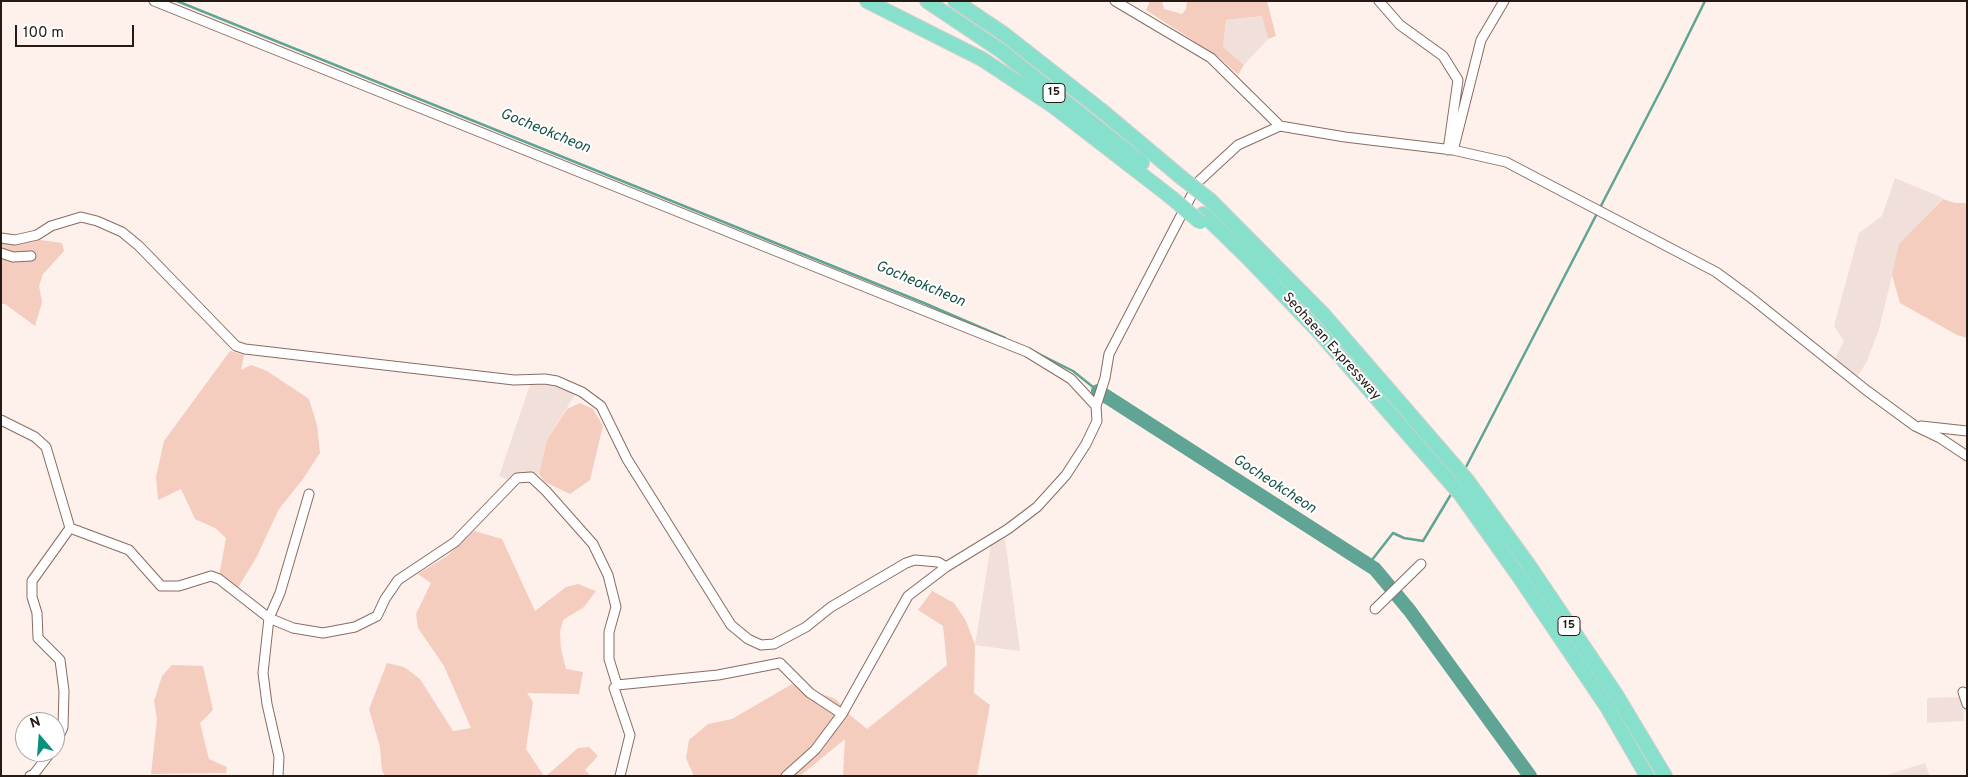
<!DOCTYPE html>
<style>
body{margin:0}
#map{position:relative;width:1968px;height:777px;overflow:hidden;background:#fef0ea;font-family:Overpass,sans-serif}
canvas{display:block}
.frame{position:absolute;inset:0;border:2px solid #261a15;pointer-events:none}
.north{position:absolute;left:15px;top:712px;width:50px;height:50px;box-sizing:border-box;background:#fff;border:1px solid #a8a3a1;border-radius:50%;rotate:342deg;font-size:14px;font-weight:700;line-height:20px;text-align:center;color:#261a15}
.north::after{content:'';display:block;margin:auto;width:18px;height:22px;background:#05917c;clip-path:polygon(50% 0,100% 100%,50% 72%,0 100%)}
.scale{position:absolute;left:15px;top:25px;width:119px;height:22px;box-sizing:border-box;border:2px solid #261a15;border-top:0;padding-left:6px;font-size:15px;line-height:18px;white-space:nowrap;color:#261a15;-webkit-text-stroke:4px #fff;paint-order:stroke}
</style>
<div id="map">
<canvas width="1968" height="777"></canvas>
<div class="frame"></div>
<div class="north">N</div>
<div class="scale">100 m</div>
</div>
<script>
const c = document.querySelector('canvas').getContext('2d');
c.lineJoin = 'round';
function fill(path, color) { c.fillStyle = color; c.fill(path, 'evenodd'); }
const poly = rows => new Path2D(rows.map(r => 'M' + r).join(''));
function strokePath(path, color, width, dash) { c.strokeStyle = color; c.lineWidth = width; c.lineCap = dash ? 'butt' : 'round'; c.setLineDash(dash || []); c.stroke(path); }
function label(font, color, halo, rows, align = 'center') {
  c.font = font + ' Overpass,sans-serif'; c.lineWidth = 4; c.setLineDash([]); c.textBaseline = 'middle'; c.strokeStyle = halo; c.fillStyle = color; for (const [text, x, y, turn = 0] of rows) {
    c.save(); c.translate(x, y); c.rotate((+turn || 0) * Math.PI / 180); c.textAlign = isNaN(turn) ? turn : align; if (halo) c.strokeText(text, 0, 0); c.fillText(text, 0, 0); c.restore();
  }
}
fill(poly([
 [1262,16,1268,39,1244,65,1223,47,1226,20],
 [1895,178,1943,198,1900,244,1879,329,1867,361,1858,376,1835,359,1844,341,1834,326,1859,233,1882,216],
 [531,382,553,383,576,393,547,440,539,474,524,473,509,480,499,476],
 [1005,539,1020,651,975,645,991,544],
 [1962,697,1964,721,1927,723,1927,698],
 [1925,763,1930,776,1883,776]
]), '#f1e0d9');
fill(poly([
 [1150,1,1162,1,1164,9,1182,14,1186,9,1187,1,1267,1,1276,36,1268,39,1262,16,1226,20,1223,47,1244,65,1238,75,1220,58,1146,10],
 [1943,199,1955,203,1967,203,1967,338,1957,335,1900,303,1892,275,1899,244],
 [32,239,62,243,64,251,43,274,39,286,42,302,35,326,5,304,1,304,1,245,4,242],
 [230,351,244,355,241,370,251,365,267,371,309,399,317,425,320,453,303,479,279,509,256,558,236,591,219,576,226,538,215,528,195,519,181,489,158,500,156,477,164,441],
 [580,403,593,409,603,426,590,480,570,494,545,482,539,474,547,440,567,409],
 [474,531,502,539,535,611,566,587,578,584,596,591,584,607,563,620,560,632,561,649,566,669,583,672,579,694,527,693,533,702,526,749,544,776,385,776,382,771,380,747,369,709,387,663,404,667,420,679,453,731,471,728,444,666,418,628,416,614,431,583,418,574,447,556],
 [932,591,954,603,966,621,975,645,974,693,990,705,977,776,843,776,845,739,800,776,694,776,686,758,689,740,708,724,732,719,792,684,836,699,851,716,867,729,947,665,943,626,918,610],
 [172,665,203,666,213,710,200,723,209,759,227,767,226,773,151,774,157,719,154,701,162,676],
 [589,747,598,756,585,770,591,776,546,776,578,748]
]), '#f4cdbf');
strokePath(poly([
 [177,1,924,303,1005,338],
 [1033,351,1073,371,1098,391],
 [1465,469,1666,80,1705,1],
 [1368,565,1393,533,1404,538,1423,541,1453,491]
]), '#5fa494', 2.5);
strokePath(poly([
 [1098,391,1375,569,1410,611,1530,776]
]), '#5fa494', 14);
const minor = poly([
 [154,1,1027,352,1071,379,1096,406],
 [1115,1,1211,58,1280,126,1345,137,1453,150,1506,162,1716,272,1750,297,1866,390,1915,426,1940,438,1967,456],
 [1379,1,1400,25,1443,56,1458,80,1448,150],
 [1454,147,1481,40,1504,1],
 [1,238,15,240,37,235,51,226,81,217,97,221,122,232,139,246,236,346,245,349,514,380,545,379,557,381,582,392,601,406,627,459,731,625,748,639,761,645,774,644,806,627,831,607,906,563,915,560,938,562,946,567],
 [1,253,13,257,31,256],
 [1,420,35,437,46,447,70,528],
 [1921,426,1967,431],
 [309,494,280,593,269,618,293,628,323,633,355,627,377,616,385,599,398,580,455,542,517,478,531,477,546,491,593,544,608,575,616,607,609,632,609,659,617,685,718,675,780,663,810,693,842,714],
 [1375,609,1421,564],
 [614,688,630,735,620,776],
 [1963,692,1967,704],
 [55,746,63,727,64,691,60,660,38,638,37,613,32,597,32,581,70,528,129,550,161,586,179,586,211,576,219,579,269,618,263,673,267,704,279,757,278,776],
 [30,776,34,774,51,752],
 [786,776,815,750,842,714,908,596,946,567,1008,529,1037,507,1066,475,1086,444,1097,421,1096,406,1105,378,1109,354,1199,181,1238,145,1280,126]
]);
const highway = poly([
 [867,1,982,59,1053,106,1172,198],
 [927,1,1000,50,1142,163],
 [955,1,1004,34,1101,110,1182,178],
 [1210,200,1324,315,1467,480,1528,564,1617,696,1665,776],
 [1203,214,1247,257,1318,331,1461,495,1518,575,1607,707,1647,776]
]);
strokePath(minor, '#8a6c61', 11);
strokePath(highway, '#d4d1d0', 16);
strokePath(minor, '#fff', 9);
strokePath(highway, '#86e0cb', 14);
const highwayBridge = poly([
 [1182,178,1210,200],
 [1172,198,1200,222]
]);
strokePath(highwayBridge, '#d4d1d0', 16, []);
strokePath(highwayBridge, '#86e0cb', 14);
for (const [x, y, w] of [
 [1054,93,22],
 [1569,626,22]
]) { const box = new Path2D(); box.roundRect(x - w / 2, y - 9.5, w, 19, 4); c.fillStyle = '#fff'; c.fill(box); strokePath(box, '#261a15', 1); }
label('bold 12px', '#261a15', null, [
 ["15",1054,93],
 ["15",1569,626]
]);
label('14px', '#261a15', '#fff', [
 ["Seohaean Expressway",1331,347,48]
]);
label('italic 15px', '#185347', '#fff', [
 ["Gocheokcheon",545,132,22],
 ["Gocheokcheon",920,285,23],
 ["Gocheokcheon",1274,485,33]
]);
</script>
